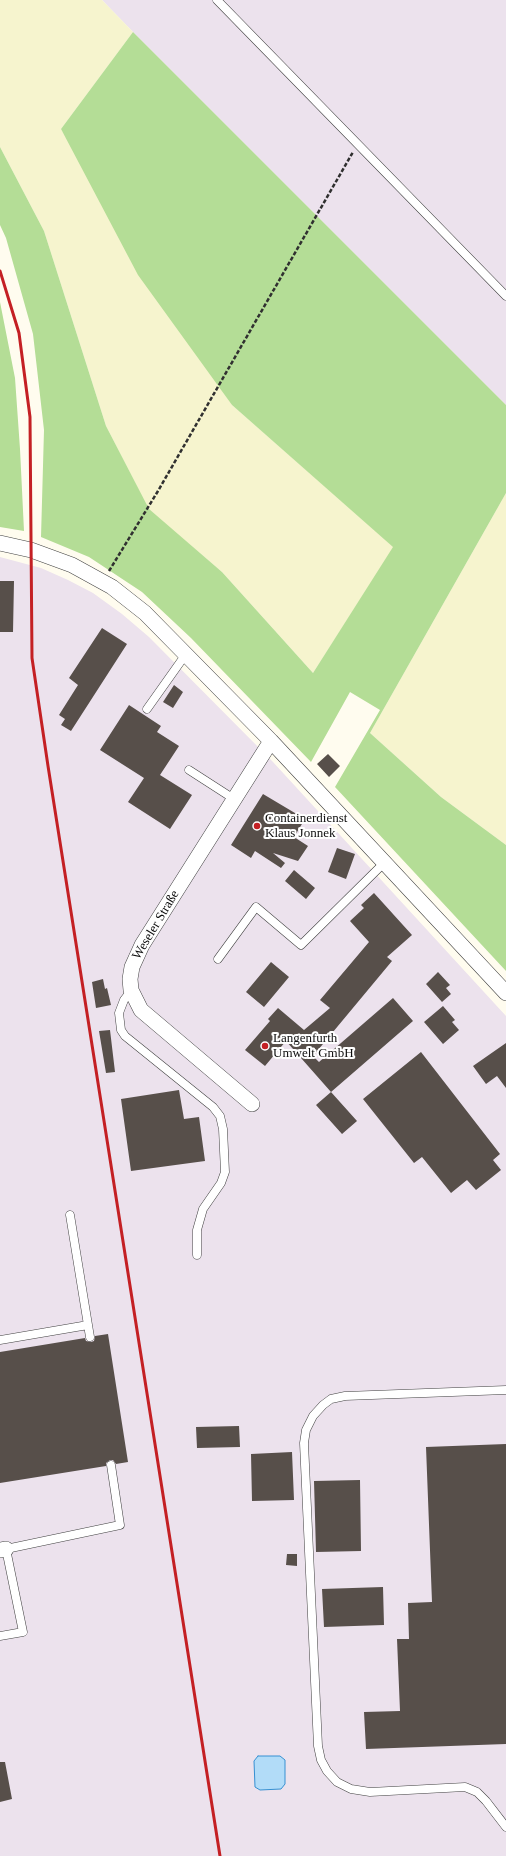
<!DOCTYPE html>
<meta charset="utf-8">
<style>
body{margin:0}
canvas{display:block;background:#fffcef}
</style>
<canvas width="506" height="1856"></canvas>
<script>
const c = document.querySelector('canvas').getContext('2d');
c.lineJoin = 'round';
function fill(path, color) { c.fillStyle = color; c.fill(path, 'evenodd'); }
const poly = rows => new Path2D(rows.map(r => 'M' + r).join(''));
function strokePath(path, color, width, dash) { c.strokeStyle = color; c.lineWidth = width; c.lineCap = dash ? 'butt' : 'round'; c.setLineDash(dash || []); c.stroke(path); }
function label(font, color, halo, rows, align = 'center') {
  c.font = font + ' Georgia,serif'; c.lineWidth = 4; c.setLineDash([]); c.textBaseline = 'middle'; c.strokeStyle = halo; c.fillStyle = color; for (const [text, x, y, turn = 0] of rows) {
    c.save(); c.translate(x, y); c.rotate((+turn || 0) * Math.PI / 180); c.textAlign = isNaN(turn) ? turn : align; if (halo) c.strokeText(text, 0, 0); c.fillText(text, 0, 0); c.restore();
  }
}
fill(poly([
 [102,0,506,0,506,405,133,32],
 [0,557,41,568,68,580,93,593,122,614,149,637,273,762,506,1016,506,1856,0,1856]
]), '#ece2ed');
fill(poly([
 [0,0,102,0,133,32,61,129,232,405,394,547,313,673,222,572,149,510,106,426,44,231,0,147],
 [506,493,506,845,441,797,370,733]
]), '#f6f4ce');
fill(poly([
 [133,32,506,405,506,493,370,733,441,797,506,845,506,971,335,787,380,710,350,692,311,762,191,638,142,592,89,557,41,537,44,430,33,334,6,238,0,225,0,147,44,231,106,426,149,509,222,572,313,673,393,547,232,405,138,275,61,129],
 [0,302,15,378,20,449,24,531,0,527]
]), '#b4dd96');
const water = poly([
 [258,1756,280,1756,285,1760,285,1784,281,1789,260,1790,255,1787,254,1761,258,1756]
]);
fill(water, '#b2dcf8');
strokePath(water, '#3690d2', 1);
fill(poly([
 [0,581,14,581,13,632,0,632],
 [102,628,127,644,71,731,61,725,65,719,59,715,78,685,69,678],
 [174,685,183,692,173,708,163,702],
 [129,705,161,726,157,732,179,746,160,775,192,795,170,829,128,802,144,778,100,750],
 [328,754,340,766,329,777,317,764],
 [263,794,305,819,294,837,308,846,298,861,273,853,285,863,281,868,255,851,251,858,231,845],
 [337,848,355,854,346,879,328,872],
 [294,870,315,888,306,899,285,881],
 [374,893,412,935,387,957,392,961,313,1056,319,1062,393,998,413,1021,331,1092,357,1121,342,1134,316,1105,331,1092,286,1041,265,1066,245,1050,270,1021,268,1019,278,1008,304,1030,330,1008,320,1000,369,942,350,921,364,908,361,905],
 [271,962,289,977,264,1007,246,992],
 [438,972,450,985,446,988,451,994,442,1002,426,984],
 [103,979,105,989,107,988,111,1005,96,1008,92,982],
 [443,1006,455,1020,452,1022,459,1030,443,1044,424,1022],
 [110,1030,115,1072,106,1073,99,1031],
 [506,1043,506,1088,497,1076,486,1084,473,1066],
 [421,1052,500,1154,493,1160,501,1170,476,1190,467,1180,451,1193,422,1157,414,1163,363,1099],
 [179,1090,184,1119,199,1117,205,1161,131,1171,121,1099],
 [108,1334,128,1462,116,1464,113,1460,110,1460,106,1463,106,1466,0,1483,0,1352,85,1338,86,1341,91,1342,94,1341,95,1336],
 [239,1426,240,1447,197,1448,196,1427],
 [506,1444,506,1744,366,1749,364,1712,400,1711,397,1639,409,1639,408,1603,432,1602,426,1447],
 [292,1452,294,1500,252,1501,251,1454],
 [360,1480,361,1551,316,1552,314,1481],
 [287,1554,297,1554,297,1566,286,1565],
 [383,1587,384,1625,324,1627,322,1589],
 [0,1762,5,1762,12,1799,0,1802]
]), '#574f4a');
const service = poly([
 [217,0,506,296],
 [147,709,186,654],
 [189,770,234,799],
 [218,959,256,907,301,945,384,863],
 [131,991,124,1000,119,1013,121,1030,125,1036,213,1107,220,1116,223,1129,225,1172,221,1183,203,1209,197,1230,197,1255],
 [88,1325,90,1337],
 [0,1340,88,1325,70,1215],
 [506,1390,345,1396,331,1399,323,1405,313,1416,306,1430,304,1443,318,1746,321,1760,327,1771,337,1782,351,1789,370,1792,465,1787,477,1792,486,1801,506,1827],
 [0,1636,23,1632,6,1549,120,1525,111,1465]
]);
const minor = poly([
 [0,543,31,550,72,565,112,587,145,613,271,741,506,993],
 [252,1104,141,1010,131,990,130,979,132,967,142,945,271,741],
 [0,1550,6,1549]
]);
strokePath(service, '#414141', 9);
strokePath(minor, '#414141', 16);
strokePath(poly([
 [109,571,158,491,353,152]
]), '#303030', 2.5, [4, 2]);
strokePath(service, '#fff', 8);
strokePath(minor, '#fff', 15);
strokePath(poly([
 [0,271,19,333,30,417,32,658,48,766,220,1856]
]), '#c42024', 3);
for (const [x, y, r, color] of [
 [257,826,4,"#c42024"],
 [265,1046,4,"#c42024"]
]) { const dot = new Path2D(); dot.arc(x, y, r, 0, 2 * Math.PI); c.fillStyle = color; c.fill(dot); strokePath(dot, '#fff', 1.5); }
label('13px', '#0e0e0e', '#fff', [
 ["Containerdienst",265,819],
 ["Klaus Jonnek",265,834],
 ["Langenfurth",273,1039],
 ["Umwelt GmbH",273,1054]
], 'left');
label('13px', '#0e0e0e', '#fff', [
 ["Weseler Straße",156,925,-59]
]);
</script>
